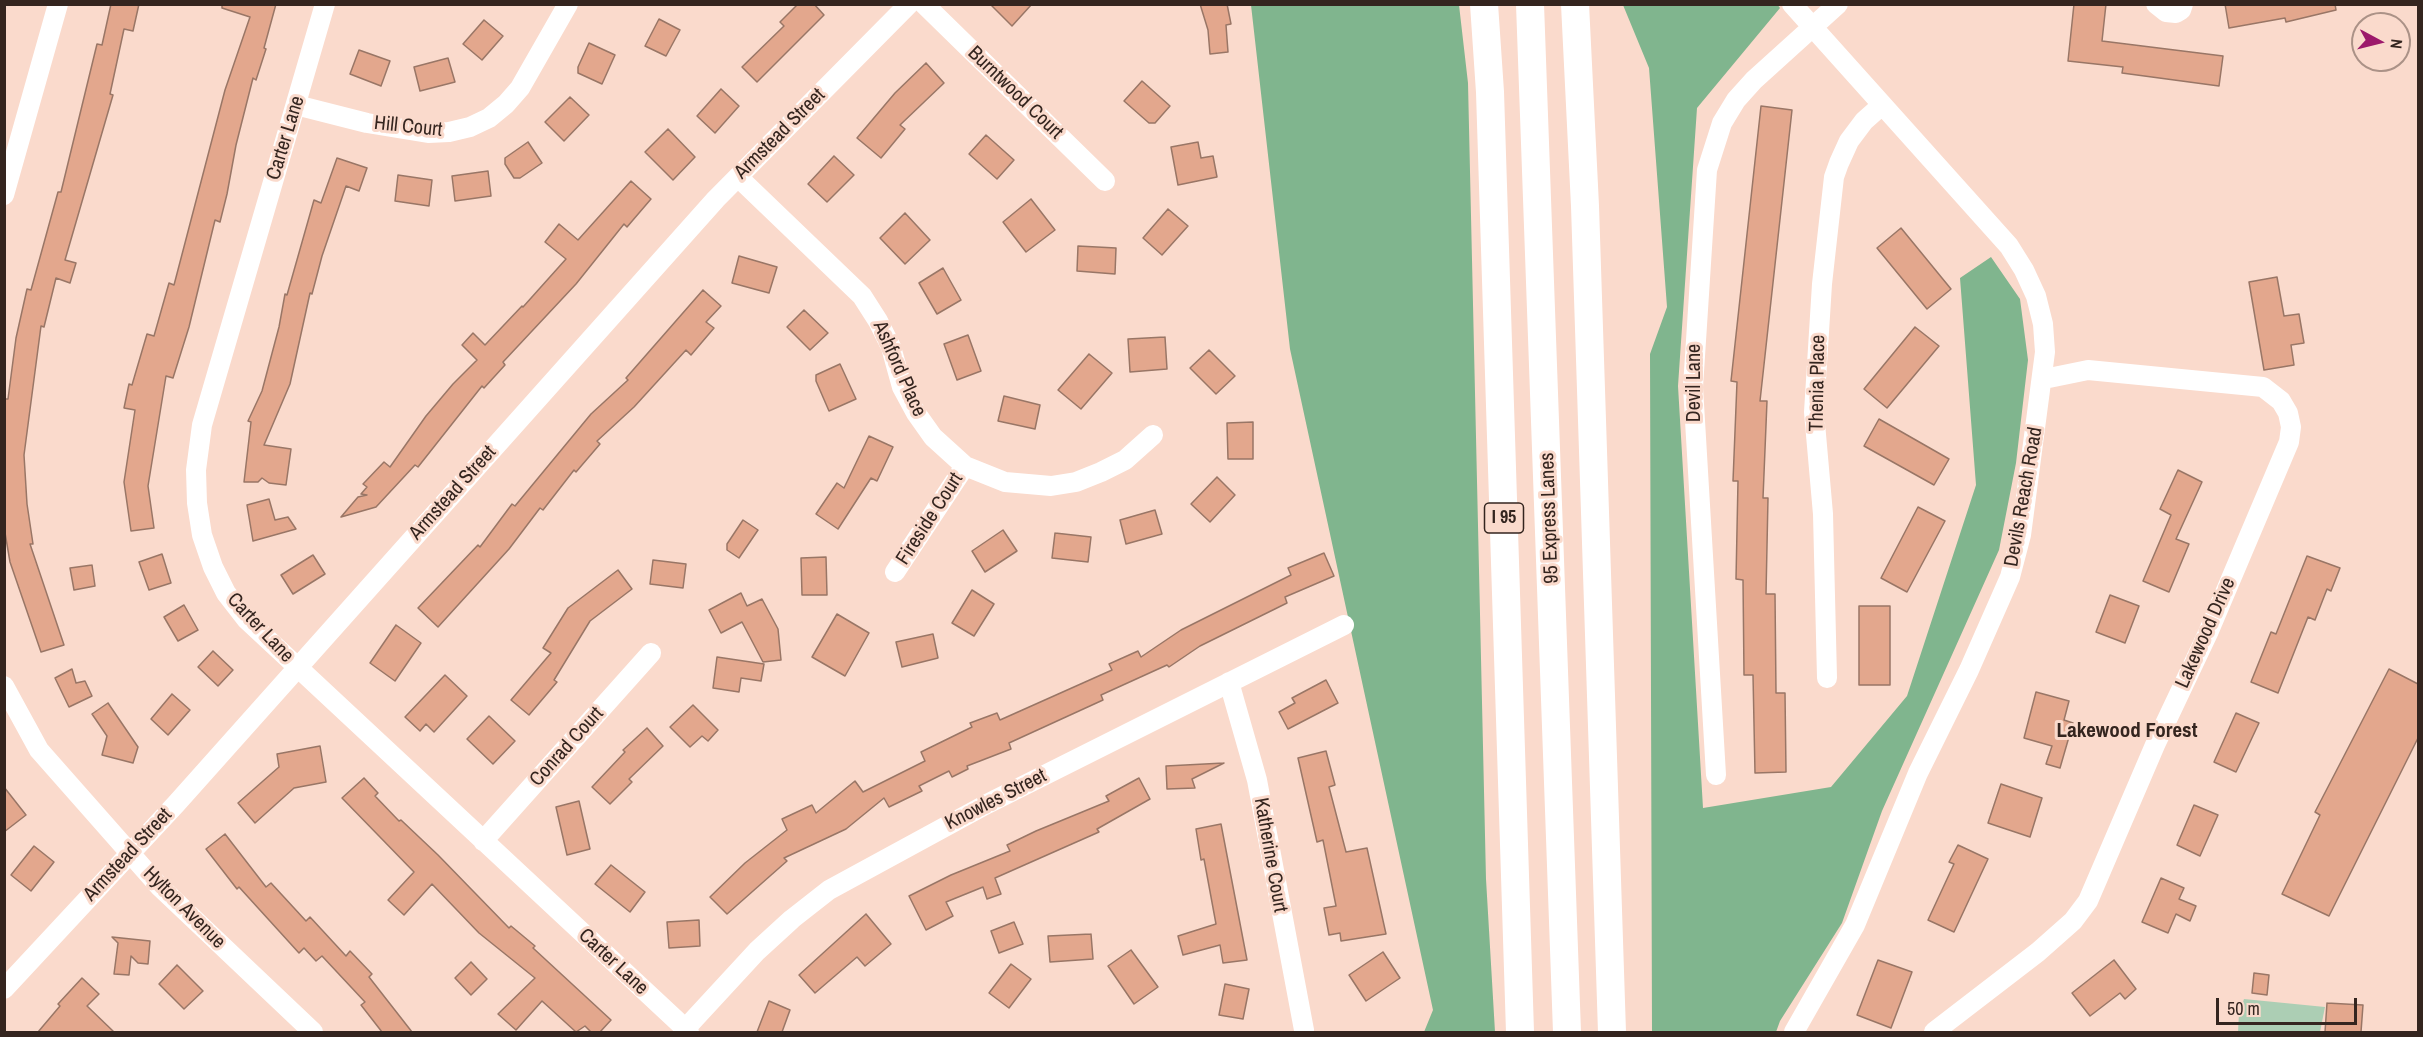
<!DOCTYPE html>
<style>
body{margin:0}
#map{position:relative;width:2423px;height:1037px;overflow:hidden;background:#fadacc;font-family:"Archivo Narrow",sans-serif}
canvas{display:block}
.frame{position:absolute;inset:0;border:6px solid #34251f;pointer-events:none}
.north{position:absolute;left:2351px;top:12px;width:60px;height:60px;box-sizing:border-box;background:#fadacc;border:2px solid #ab9287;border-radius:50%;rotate:97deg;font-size:16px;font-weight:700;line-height:24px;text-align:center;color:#34251f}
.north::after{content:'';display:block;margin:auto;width:21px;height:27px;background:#9c196b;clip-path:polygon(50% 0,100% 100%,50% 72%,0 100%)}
.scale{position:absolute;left:2216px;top:998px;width:141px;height:27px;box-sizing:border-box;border:3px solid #34251f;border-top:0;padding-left:8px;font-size:18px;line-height:21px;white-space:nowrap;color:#34251f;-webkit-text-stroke:4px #fadacc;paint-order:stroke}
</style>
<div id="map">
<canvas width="2423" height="1037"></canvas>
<div class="frame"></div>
<div class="north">N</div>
<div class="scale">50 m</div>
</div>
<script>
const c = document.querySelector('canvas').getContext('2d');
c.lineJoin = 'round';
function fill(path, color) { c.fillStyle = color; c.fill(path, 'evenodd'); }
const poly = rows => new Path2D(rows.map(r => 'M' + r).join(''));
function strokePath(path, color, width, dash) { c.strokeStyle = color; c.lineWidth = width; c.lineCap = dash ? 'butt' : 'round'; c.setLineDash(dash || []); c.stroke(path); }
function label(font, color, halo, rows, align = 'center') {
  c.font = font + ' "Archivo Narrow",sans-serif'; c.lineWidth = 6; c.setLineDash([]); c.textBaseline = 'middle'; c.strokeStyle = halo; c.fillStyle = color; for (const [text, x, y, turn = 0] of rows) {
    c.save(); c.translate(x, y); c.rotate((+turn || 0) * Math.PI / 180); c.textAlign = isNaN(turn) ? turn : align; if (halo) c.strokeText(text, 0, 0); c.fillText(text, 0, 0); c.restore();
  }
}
fill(poly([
 [2244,999,2325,1007,2320,1032,2238,1032,2239,1013]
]), '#acceb4');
fill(poly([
 [1777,4,1780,8,1697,108,1678,386,1703,808,1831,787,1907,696,1976,485,1960,278,1991,257,2020,299,2028,360,2016,463,1999,550,1882,811,1842,923,1780,1021,1776,1032,1652,1032,1650,354,1667,307,1649,68,1623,5],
 [1251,5,1459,5,1468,83,1486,879,1495,1032,1424,1032,1433,1010,1290,349]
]), '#80b58e');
const building = poly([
 [111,4,139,4,133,31,124,29,110,94,113,95,65,260,76,263,70,283,56,278,44,327,41,326,24,455,27,504,33,544,30,544,64,645,41,652,10,562,4,527,4,399,8,399,16,338,27,289,31,290,58,192,61,192,97,44,102,45,111,4],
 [222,4,276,4,264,48,266,49,256,80,253,78,236,145,227,194,220,222,215,220,189,327,173,378,166,376,148,486,154,528,131,531,124,482,135,410,124,408,129,384,132,385,147,334,154,336,169,283,174,285,225,90,250,17,222,8,222,4],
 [798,4,814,4,824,15,757,82,742,67,784,26,780,22,798,4],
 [990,4,1032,4,1012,26,990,4],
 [1200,4,1227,4,1231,24,1226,25,1228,52,1210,54,1208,30,1200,4],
 [2074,4,2106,4,2102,41,2223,56,2219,86,2122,73,2123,67,2068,61,2074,4],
 [2225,4,2335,4,2336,10,2286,22,2285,18,2229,28,2225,4],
 [659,19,680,30,666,56,645,46,659,19],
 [484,20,503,36,482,60,463,44,484,20],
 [589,43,615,55,602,84,578,73,578,67,589,43],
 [359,50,390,61,381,86,350,74,359,50],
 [448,58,455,82,420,91,414,67,448,58],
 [926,63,944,83,900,125,905,129,881,158,857,138,895,93,926,63],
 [1142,81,1170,106,1155,123,1149,123,1124,101,1142,81],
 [721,89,739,106,715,133,697,116,721,89],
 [570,97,589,115,564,141,545,122,570,97],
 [1761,106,1792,110,1760,401,1767,401,1763,498,1768,498,1766,594,1775,594,1776,693,1785,693,1786,772,1755,773,1753,675,1744,675,1743,580,1736,579,1738,481,1733,481,1737,382,1731,381,1761,106],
 [668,129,695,157,673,180,645,152,668,129],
 [986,135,1014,160,997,179,969,154,986,135],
 [528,142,542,163,520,178,514,178,505,164,505,158,528,142],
 [1198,142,1201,158,1213,156,1217,177,1178,185,1171,147,1198,142],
 [834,156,854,175,827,202,808,184,834,156],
 [337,158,367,168,359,191,346,186,322,256,312,294,310,293,290,384,264,445,291,449,286,485,269,483,262,478,258,482,244,482,251,422,248,421,262,391,279,327,285,294,287,295,314,200,321,203,337,158],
 [488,171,491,196,455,201,452,176,488,171],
 [398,175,432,180,429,206,395,201,398,175],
 [631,181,651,199,627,227,624,224,576,284,503,362,505,365,484,388,482,386,418,467,415,465,376,507,341,517,358,497,367,495,361,494,367,487,363,484,384,462,390,467,426,416,453,384,477,360,462,345,473,333,485,345,522,306,523,307,566,259,545,242,559,224,578,240,631,181],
 [1031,199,1055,230,1026,252,1003,222,1031,199],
 [1168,209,1188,226,1162,255,1143,238,1168,209],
 [905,213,930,240,905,264,880,238,905,213],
 [1901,228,1951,289,1927,309,1877,248,1901,228],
 [1078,246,1116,248,1115,274,1077,271,1078,246],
 [739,256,777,267,769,293,732,283,739,256],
 [943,268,961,300,937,314,919,283,943,268],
 [2277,277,2284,316,2299,314,2304,343,2291,345,2294,365,2264,370,2249,282,2277,277],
 [703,290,721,306,706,322,714,328,691,355,686,350,634,407,597,441,600,444,576,472,574,470,543,510,540,508,509,549,438,627,418,608,478,545,480,547,512,504,515,506,591,414,628,380,626,378,703,290],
 [804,310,828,333,810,350,787,327,804,310],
 [1915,327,1939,346,1887,408,1864,389,1915,327],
 [968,335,981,371,957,380,944,344,968,335],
 [1165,337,1167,369,1130,372,1128,339,1165,337],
 [1209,350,1235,376,1216,394,1190,368,1209,350],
 [1089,354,1112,373,1081,409,1058,390,1089,354],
 [840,364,856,399,829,411,816,381,816,375,840,364],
 [1004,396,1040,405,1035,429,998,421,1004,396],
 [1879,419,1949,459,1934,485,1864,446,1879,419],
 [1253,422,1253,459,1228,459,1227,423,1253,422],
 [869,436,893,447,877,481,871,478,838,529,816,514,837,483,844,488,869,436],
 [2178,470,2202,482,2176,539,2189,544,2169,592,2143,581,2171,515,2160,509,2178,470],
 [1217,477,1235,495,1210,522,1191,504,1217,477],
 [269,499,275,520,288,517,296,529,253,541,247,505,269,499],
 [1918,507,1945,521,1907,592,1881,578,1918,507],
 [1155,510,1162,534,1126,544,1120,520,1155,510],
 [743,520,758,530,739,558,727,550,727,544,743,520],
 [1003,530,1017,551,985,572,972,551,1003,530],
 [1055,533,1091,537,1088,562,1052,558,1055,533],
 [1324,553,1334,576,1285,597,1287,603,1200,646,1169,667,1167,665,1101,695,1103,700,1009,743,1011,749,967,766,968,769,952,777,949,771,919,786,922,791,889,807,884,798,846,829,784,858,787,861,727,914,710,897,745,863,787,830,782,819,812,805,816,813,855,781,863,792,925,761,921,752,972,727,970,723,997,713,1000,720,1112,670,1109,664,1138,651,1141,657,1181,630,1291,575,1288,568,1324,553],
 [162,554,171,583,149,590,139,562,162,554],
 [313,555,325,574,293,594,281,575,313,555],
 [2307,556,2340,568,2331,591,2327,589,2315,620,2308,617,2278,693,2251,682,2271,632,2276,634,2307,556],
 [826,557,827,595,802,595,801,558,826,557],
 [653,560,686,564,683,588,650,584,653,560],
 [92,565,95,586,74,590,70,568,92,565],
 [618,570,632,589,590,621,554,680,557,682,529,715,511,700,551,653,543,648,568,608,618,570],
 [972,590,994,604,974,636,952,623,972,590],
 [741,593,747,606,762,599,778,629,781,660,763,662,742,622,721,633,709,610,741,593],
 [2110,595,2139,606,2125,643,2096,632,2110,595],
 [184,605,198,630,178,641,164,617,184,605],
 [1859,606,1890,606,1890,685,1859,685,1859,606],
 [837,614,869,633,845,676,812,657,837,614],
 [396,625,421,643,395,681,370,663,396,625],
 [933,634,938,658,902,667,896,642,933,634],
 [213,651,233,670,218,686,198,667,213,651],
 [717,657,764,664,761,681,741,678,739,692,713,688,717,657],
 [72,669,76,683,85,681,92,696,69,707,55,678,72,669],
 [2389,669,2418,684,2418,738,2329,916,2282,894,2320,815,2315,812,2389,669],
 [445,675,467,696,434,732,426,724,420,731,405,717,445,675],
 [1326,680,1338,703,1288,729,1279,712,1295,703,1292,698,1326,680],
 [2036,692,2069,701,2064,720,2073,723,2060,768,2046,764,2052,746,2024,738,2036,692],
 [172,694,190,710,168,735,151,719,172,694],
 [108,703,138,747,133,763,102,755,107,736,92,714,108,703],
 [693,705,718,730,708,741,702,736,690,747,670,727,693,705],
 [2236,713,2259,723,2236,772,2214,762,2236,713],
 [489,716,515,741,493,764,467,739,489,716],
 [647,728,663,746,629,779,632,782,610,804,592,787,625,752,623,750,647,728],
 [320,746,326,782,294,788,255,823,238,803,279,767,277,754,320,746],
 [1326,751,1335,785,1329,787,1346,852,1367,848,1386,934,1341,941,1340,933,1329,935,1324,908,1336,906,1323,840,1317,842,1298,758,1326,751],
 [1224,763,1192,779,1195,788,1167,789,1166,766,1224,763],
 [364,778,378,793,375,796,399,821,401,820,438,855,509,928,511,926,535,946,533,948,611,1020,600,1032,591,1032,585,1026,576,1032,542,1001,516,1030,498,1014,535,978,479,933,432,884,404,915,388,900,414,872,342,798,364,778],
 [1139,778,1150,799,1097,829,1099,832,995,878,1001,894,987,899,983,887,946,902,953,916,926,930,909,896,951,875,1010,851,1007,845,1036,831,1109,801,1106,796,1139,778],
 [2001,784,2042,798,2030,837,1988,823,2001,784],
 [4,787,26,815,4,832,4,787],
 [579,801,590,849,567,855,556,807,579,801],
 [2194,805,2218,815,2200,856,2177,845,2194,805],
 [1221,824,1247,960,1223,963,1220,945,1183,955,1178,936,1216,924,1204,859,1201,860,1196,829,1221,824],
 [225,834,266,887,271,883,306,921,310,917,346,956,350,951,372,974,369,977,412,1032,382,1032,361,1005,365,1002,322,956,316,961,304,948,299,953,239,887,237,889,206,849,225,834],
 [1958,845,1988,859,1954,932,1928,920,1954,864,1949,862,1958,845],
 [34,846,54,862,31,891,11,875,34,846],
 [611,865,645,892,630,912,595,884,611,865],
 [2161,878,2184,888,2179,899,2196,906,2190,921,2176,914,2168,933,2142,922,2161,878],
 [866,914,891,944,865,966,857,957,815,993,799,975,866,914],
 [699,920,700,946,669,948,667,922,699,920],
 [1014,922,1023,944,999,953,991,931,1014,922],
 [1091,934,1093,959,1050,962,1048,936,1091,934],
 [112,937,150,941,148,964,138,963,131,956,129,975,114,974,118,943,112,937],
 [1131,950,1158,987,1134,1004,1108,966,1131,950],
 [1383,952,1400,978,1366,1001,1349,975,1383,952],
 [1878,960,1912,972,1891,1028,1857,1015,1878,960],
 [2114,960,2136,989,2125,999,2120,993,2090,1016,2072,993,2114,960],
 [471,962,487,979,471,995,455,978,471,962],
 [1011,964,1031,979,1009,1008,989,993,1011,964],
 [177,965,203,991,184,1009,159,984,177,965],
 [2254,973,2269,975,2267,995,2252,993,2254,973],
 [82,978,99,994,87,1006,114,1032,38,1032,60,1006,58,1004,82,978],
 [1225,984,1249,989,1243,1019,1219,1015,1225,984],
 [769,1001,790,1010,782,1032,757,1032,769,1001],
 [2327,1003,2363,1005,2361,1032,2325,1032,2327,1003]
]);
fill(building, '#e3a78d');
strokePath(building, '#997666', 1.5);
strokePath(poly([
 [325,4,202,425,196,470,197,503,202,535,213,567,226,593,247,620,689,1032],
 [924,4,1105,181],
 [1792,4,2009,246,2024,270,2036,296,2043,324,2045,352,2021,535,2010,577,1969,670,1918,773,1855,925,1794,1032],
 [2156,4,2166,12,2176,13,2181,10,2183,4],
 [296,105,367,123,428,133,449,132,470,127,489,118,506,104,520,88,568,4],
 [738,177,862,296,878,321,891,347,902,387,916,413,933,437,965,466,1005,482,1051,486,1076,482,1101,472,1125,460,1153,435],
 [4,195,58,4],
 [895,572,965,466],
 [1827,678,1823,514,1814,412,1822,284,1834,177,1839,163,1849,141,1864,121,1882,105],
 [1229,682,1257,780,1304,1030],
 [4,686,39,750,159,886,313,1032],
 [1716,775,1693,387,1707,170,1722,123,1736,100,1754,80,1838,4],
 [483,841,651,653],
 [4,989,176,804,716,199,909,4],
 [685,1029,757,951,792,919,829,890,987,804,1344,625],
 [1934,1032,2038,952,2073,921,2088,901,2155,745,2208,633,2289,442,2291,427,2288,413,2281,401,2263,387,2088,370,2044,379]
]), '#fff', 20);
strokePath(poly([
 [1484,4,1490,92,1520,1032],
 [1530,4,1567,1032],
 [1575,4,1585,206,1612,1032]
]), '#fff', 28);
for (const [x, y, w] of [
 [1504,518,39]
]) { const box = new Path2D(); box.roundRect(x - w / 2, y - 15, w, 30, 4.5); c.fillStyle = '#fadacc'; c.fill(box); strokePath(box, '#34251f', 1.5); }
label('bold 18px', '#34251f', null, [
 ["I 95",1504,518]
]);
label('20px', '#34251f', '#fadacc', [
 ["Burntwood Court",1015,93,44],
 ["Hill Court",408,127,6],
 ["Armstead Street",780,134,-45],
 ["Carter Lane",286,138,-73],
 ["Ashford Place",899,369,66],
 ["Devil Lane",1695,383,-90],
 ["Thenia Place",1818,383,-89],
 ["Armstead Street",453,493,-48],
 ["Devils Reach Road",2024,497,-80],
 ["95 Express Lanes",1550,518,-92],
 ["Fireside Court",930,519,-57],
 ["Carter Lane",260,628,47],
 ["Lakewood Drive",2206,633,-66],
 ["Conrad Court",567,747,-48],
 ["Knowles Street",996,800,-27],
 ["Armstead Street",128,855,-47],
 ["Katherine Court",1270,855,80],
 ["Hylton Avenue",184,908,45],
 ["Carter Lane",613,962,43]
]);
label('bold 21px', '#34251f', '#fadacc', [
 ["Lakewood Forest",2127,731]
]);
</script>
